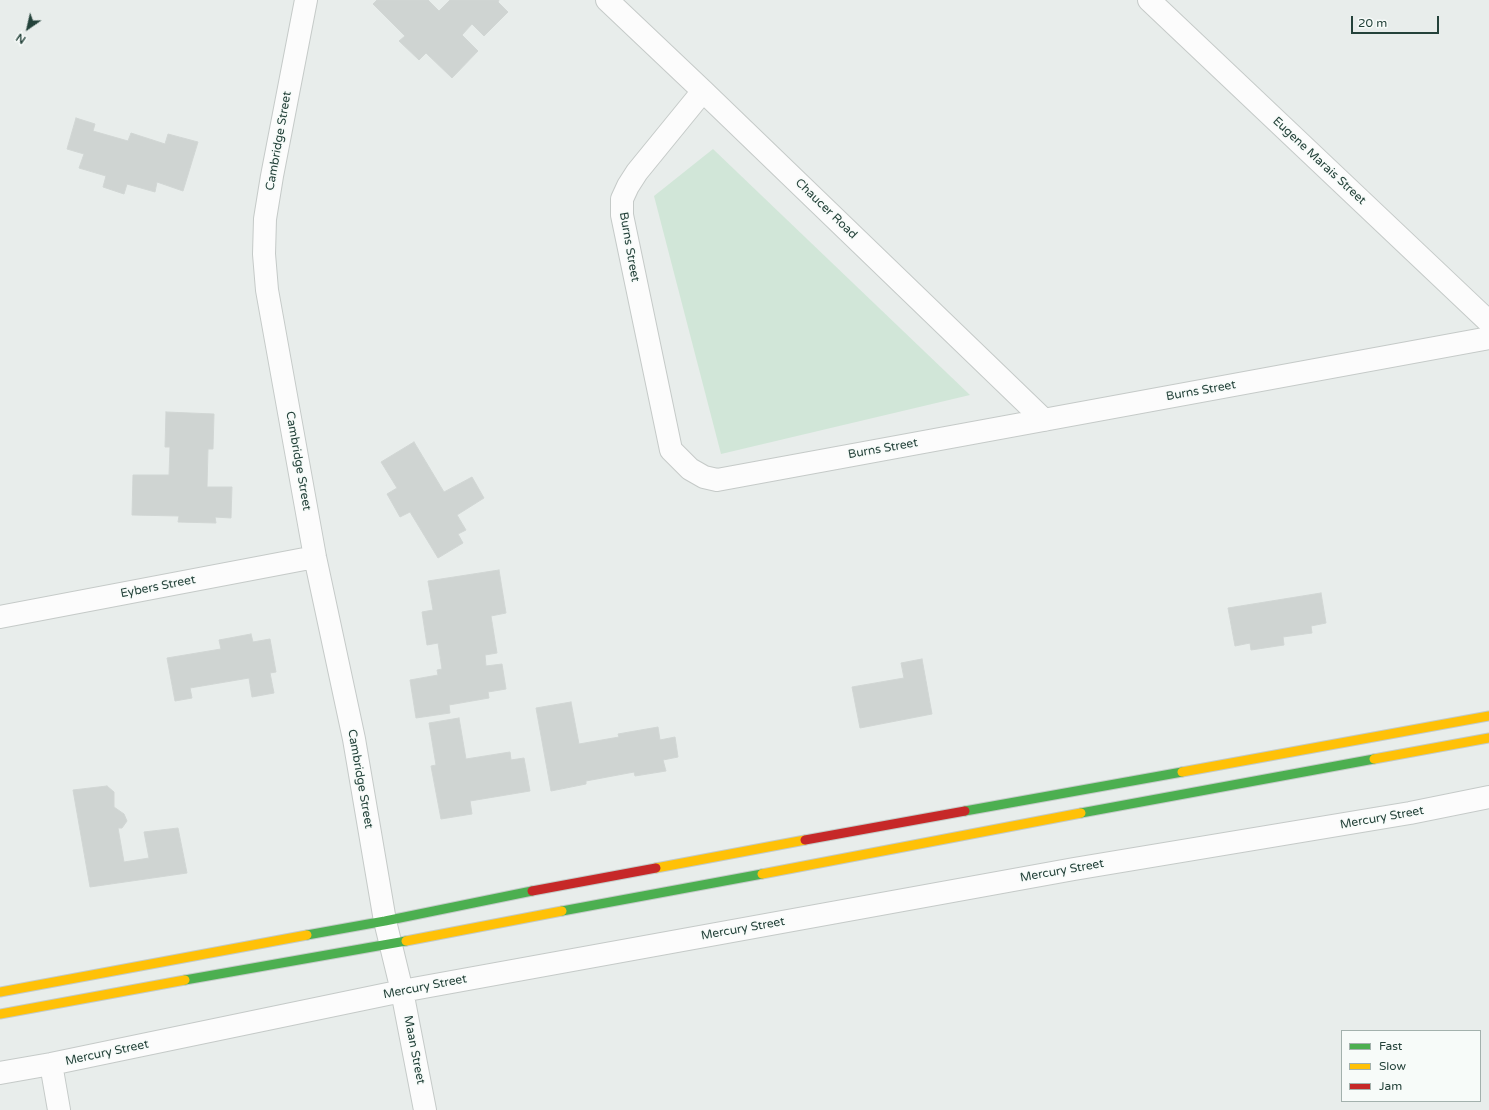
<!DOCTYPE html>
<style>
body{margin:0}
#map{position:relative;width:1489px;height:1110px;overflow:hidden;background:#e8edeb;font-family:"Varela Round",sans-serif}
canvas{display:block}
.legend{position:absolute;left:1341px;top:1030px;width:140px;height:72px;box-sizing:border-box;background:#f7fbf9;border:1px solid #a3b1ad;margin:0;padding:5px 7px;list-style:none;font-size:12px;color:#24423a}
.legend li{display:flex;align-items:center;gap:8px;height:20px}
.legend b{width:20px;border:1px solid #a3b1ad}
.north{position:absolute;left:8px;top:8px;width:40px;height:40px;-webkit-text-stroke:3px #f7fbf9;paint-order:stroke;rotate:214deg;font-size:11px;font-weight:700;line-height:16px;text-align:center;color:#24423a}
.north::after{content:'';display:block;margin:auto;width:14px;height:18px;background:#24423a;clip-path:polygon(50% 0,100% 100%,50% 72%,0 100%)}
.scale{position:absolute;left:1351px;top:16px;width:88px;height:18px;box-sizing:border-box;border:2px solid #24423a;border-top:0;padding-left:5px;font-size:12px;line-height:14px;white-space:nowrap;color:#24423a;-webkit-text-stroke:3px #f7fbf9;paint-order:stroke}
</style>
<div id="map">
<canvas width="1489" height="1110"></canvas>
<ul class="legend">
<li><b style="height:5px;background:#4caf50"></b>Fast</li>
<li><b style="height:5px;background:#ffc107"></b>Slow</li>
<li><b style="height:5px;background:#c62828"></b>Jam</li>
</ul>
<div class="north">N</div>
<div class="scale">20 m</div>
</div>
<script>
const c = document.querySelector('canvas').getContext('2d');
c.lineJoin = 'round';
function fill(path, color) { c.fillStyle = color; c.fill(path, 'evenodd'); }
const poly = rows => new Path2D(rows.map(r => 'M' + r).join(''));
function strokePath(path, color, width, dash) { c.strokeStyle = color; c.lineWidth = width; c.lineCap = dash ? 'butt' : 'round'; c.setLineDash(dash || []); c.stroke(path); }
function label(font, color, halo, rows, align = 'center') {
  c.font = font + ' "Varela Round",sans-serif'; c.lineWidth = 3; c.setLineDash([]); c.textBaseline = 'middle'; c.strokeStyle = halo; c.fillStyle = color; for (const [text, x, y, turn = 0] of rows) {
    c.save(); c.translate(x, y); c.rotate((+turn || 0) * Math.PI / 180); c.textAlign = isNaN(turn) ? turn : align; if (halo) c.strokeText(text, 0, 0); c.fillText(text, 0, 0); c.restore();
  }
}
fill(poly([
 [713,149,970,395,721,454,654,196]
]), '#d1e6d8');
const building = poly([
 [377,0,428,0,439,11,450,0,499,0,498,2,508,12,484,36,472,24,462,35,478,51,452,78,426,53,419,60,399,41,405,36,373,4,377,0],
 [76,118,95,124,93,131,128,141,131,133,165,144,168,134,198,142,183,191,157,182,155,192,127,184,124,194,103,187,106,176,79,168,84,154,67,149,76,118],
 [166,412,214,414,213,449,208,449,207,487,232,487,231,518,215,517,216,523,178,522,179,516,132,515,133,475,169,475,170,447,165,447,166,412],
 [414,442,444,492,472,477,484,498,457,515,466,530,458,534,463,543,438,558,410,512,400,517,387,494,397,488,381,462,414,442],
 [499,570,506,613,491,616,497,653,485,655,486,666,502,664,506,689,488,692,489,698,449,705,450,713,416,718,410,680,438,675,437,670,442,669,438,643,427,645,422,612,433,610,428,581,499,570],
 [1321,593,1326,623,1311,626,1312,633,1283,637,1284,645,1251,650,1250,643,1235,646,1228,608,1321,593],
 [251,634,253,642,270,639,276,672,270,673,274,693,252,697,249,678,190,688,192,698,175,701,167,658,221,649,219,640,251,634],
 [922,659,932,714,860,728,852,687,904,678,901,663,922,659],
 [571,702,579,744,619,737,618,734,658,727,660,740,675,737,678,757,663,760,666,771,635,776,634,772,586,781,586,784,551,791,536,708,571,702],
 [459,718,466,759,510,752,511,760,524,758,530,791,470,801,472,814,441,819,431,766,436,765,429,723,459,718],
 [107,786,114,792,114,807,124,814,127,821,122,828,118,828,124,862,149,858,144,832,178,828,187,873,90,887,73,790,107,786]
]);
fill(building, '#cfd4d2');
strokePath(building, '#d1d6d4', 1);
const street = poly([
 [306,0,272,176,265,219,264,254,267,290,315,557,354,739,385,921,402,991,425,1110],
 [607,0,703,91,1044,420],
 [1149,0,1489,322],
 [703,91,637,172,628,186,622,199,622,215,671,450,690,469,704,477,717,480,1489,338],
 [0,617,315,557],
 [51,1064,59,1110],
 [0,1073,51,1064,402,991,1074,869,1410,813,1489,797]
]);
const fast = poly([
 [965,811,1182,772],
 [1081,813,1374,759],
 [562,911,762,874],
 [307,935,385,921,532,891],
 [185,980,406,941]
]);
const slow = poly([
 [1374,759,1489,738],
 [1182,772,1489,716],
 [656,868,805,840],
 [762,874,1081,813],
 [406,941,562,911],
 [0,992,307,935],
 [0,1014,185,980]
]);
const jam = poly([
 [805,840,965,811],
 [532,891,656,868]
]);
strokePath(street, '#c5cac8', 24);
strokePath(fast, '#c3cbc8', 11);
strokePath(slow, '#c3cbc8', 11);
strokePath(jam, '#c3cbc8', 11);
strokePath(street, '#fcfcfc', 22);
strokePath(fast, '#4caf50', 9);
strokePath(slow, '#ffc107', 9);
strokePath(jam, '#c62828', 9);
label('12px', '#24423a', '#f7fbf9', [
 ["Cambridge Street",279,141,-80],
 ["Eugene Marais Street",1319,161,43],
 ["Chaucer Road",826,209,44],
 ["Burns Street",629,247,80],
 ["Burns Street",1201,391,-10],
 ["Burns Street",883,449,-10],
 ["Cambridge Street",298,461,80],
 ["Eybers Street",158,587,-11],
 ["Cambridge Street",360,779,80],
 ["Mercury Street",1382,818,-10],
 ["Mercury Street",1062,871,-10],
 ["Mercury Street",743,929,-10],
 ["Mercury Street",425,987,-11],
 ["Maan Street",414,1050,79],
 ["Mercury Street",107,1053,-12]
]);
</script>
